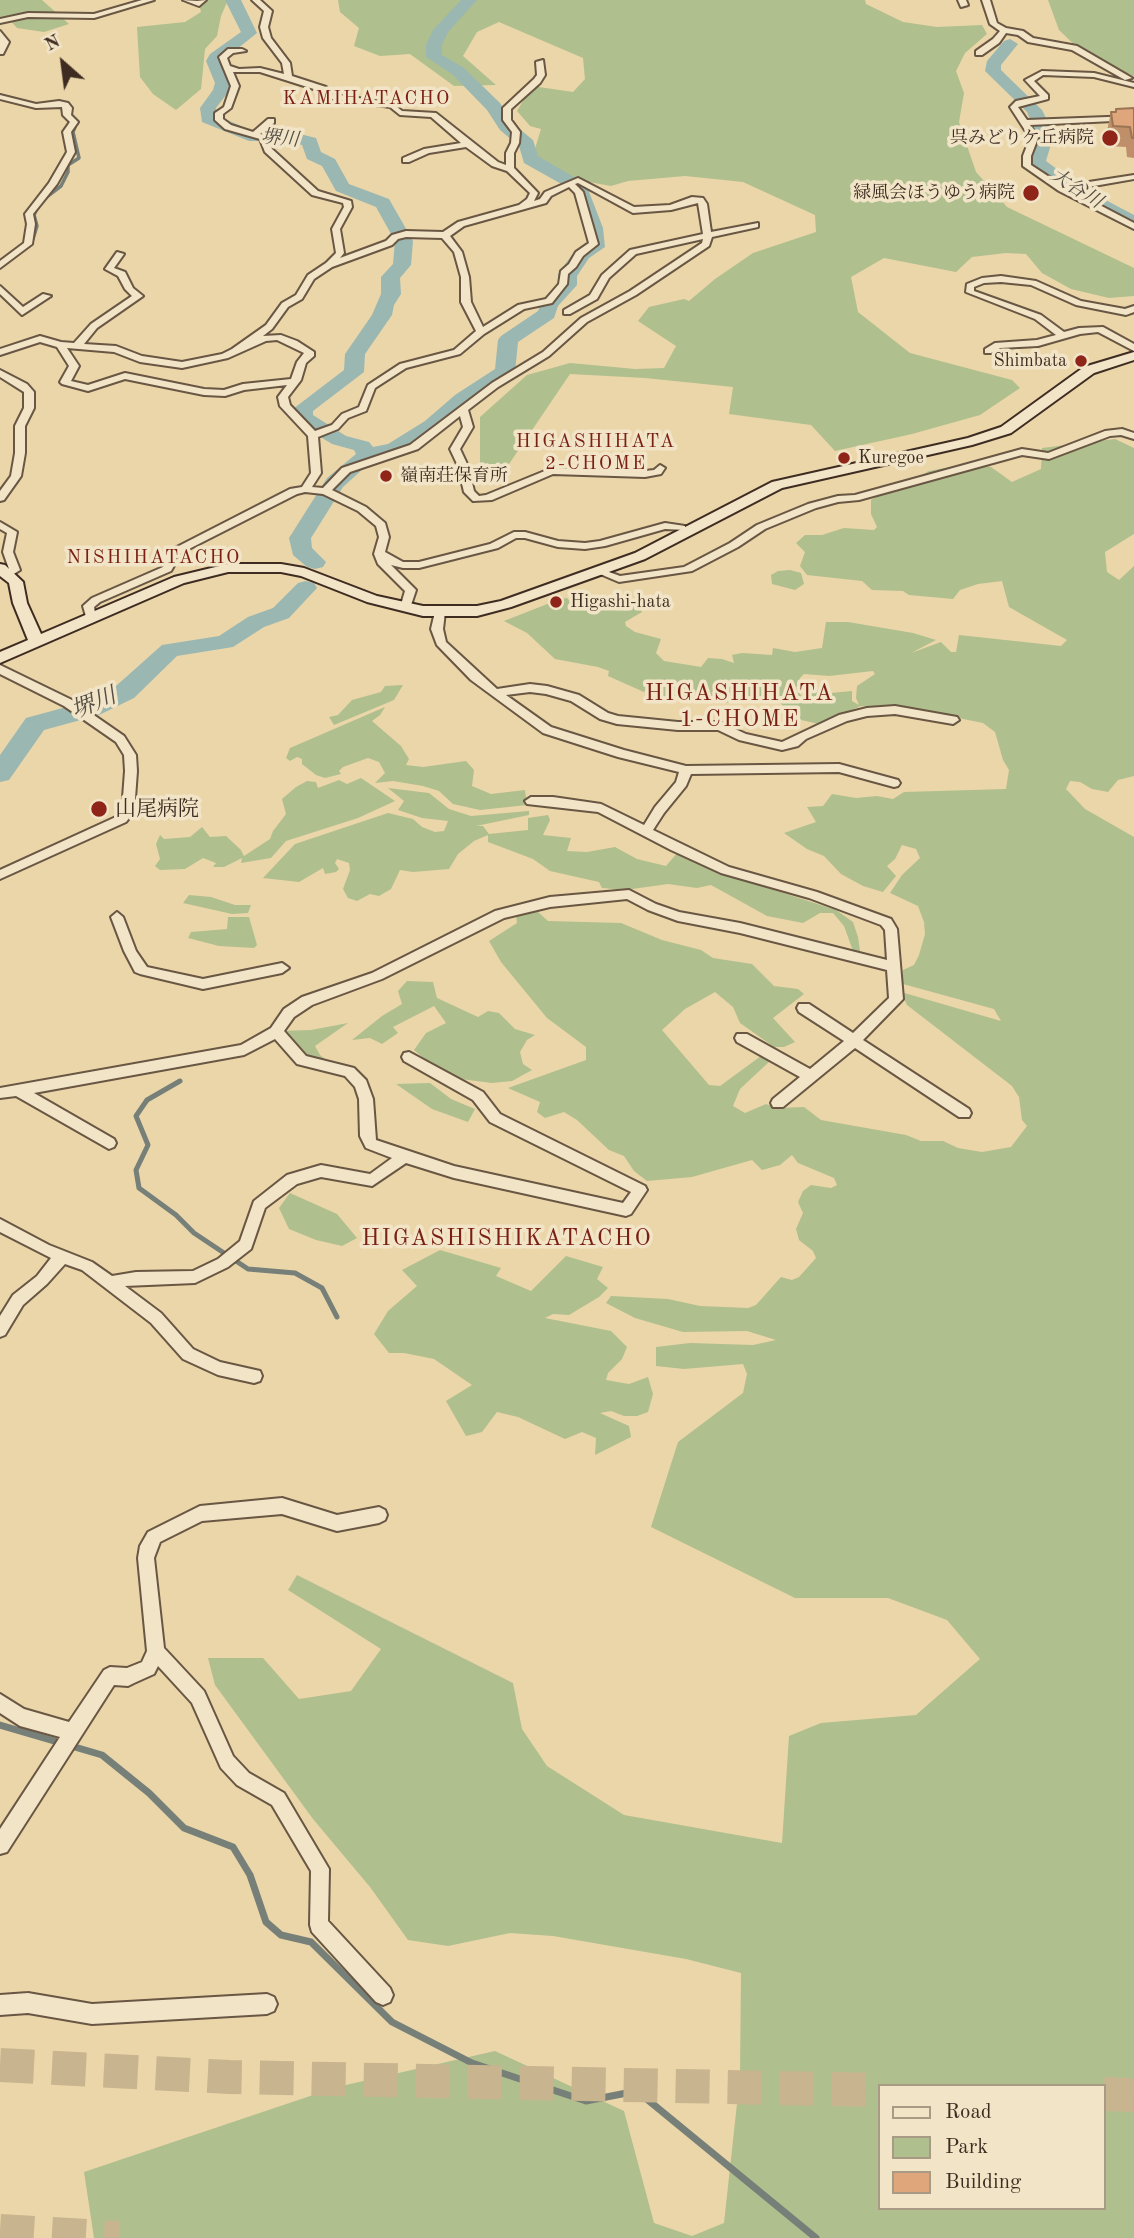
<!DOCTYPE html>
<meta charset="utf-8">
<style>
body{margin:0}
#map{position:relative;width:1134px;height:2238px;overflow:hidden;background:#ead6a9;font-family:"Old Standard TT",serif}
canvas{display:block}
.legend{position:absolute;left:878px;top:2084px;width:228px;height:126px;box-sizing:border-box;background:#f1e4c7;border:2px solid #a99a85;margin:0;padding:9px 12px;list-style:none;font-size:21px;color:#3e2b21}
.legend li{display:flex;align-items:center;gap:14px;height:35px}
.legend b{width:35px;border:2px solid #a99a85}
.north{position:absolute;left:28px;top:28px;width:70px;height:70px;-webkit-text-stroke:5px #f1e4c7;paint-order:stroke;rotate:332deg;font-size:19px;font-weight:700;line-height:28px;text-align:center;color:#3e2b21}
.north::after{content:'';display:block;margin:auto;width:24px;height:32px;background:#3e2b21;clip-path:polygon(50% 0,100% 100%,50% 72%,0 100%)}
</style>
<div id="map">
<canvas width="1134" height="2238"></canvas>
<ul class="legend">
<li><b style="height:9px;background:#f1e4c7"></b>Road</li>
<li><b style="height:19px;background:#b0bf8e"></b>Park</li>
<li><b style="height:19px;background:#dea67a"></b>Building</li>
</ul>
<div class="north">N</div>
</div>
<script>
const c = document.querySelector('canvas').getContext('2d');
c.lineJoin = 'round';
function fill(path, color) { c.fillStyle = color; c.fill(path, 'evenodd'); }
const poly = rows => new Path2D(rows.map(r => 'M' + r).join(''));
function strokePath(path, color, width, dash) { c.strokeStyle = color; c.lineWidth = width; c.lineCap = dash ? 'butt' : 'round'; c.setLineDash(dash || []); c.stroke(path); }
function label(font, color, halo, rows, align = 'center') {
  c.font = font + ' "Old Standard TT","Noto Serif JP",serif'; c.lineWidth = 7; c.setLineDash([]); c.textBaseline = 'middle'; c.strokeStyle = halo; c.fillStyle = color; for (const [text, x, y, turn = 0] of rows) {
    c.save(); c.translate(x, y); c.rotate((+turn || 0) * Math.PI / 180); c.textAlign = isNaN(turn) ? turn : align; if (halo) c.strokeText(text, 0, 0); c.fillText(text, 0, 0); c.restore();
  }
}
fill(poly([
 [0,0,42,0,69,24,44,32,17,28,6,16,0,18],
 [198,0,228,0,221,16,217,36,205,49,201,89,176,110,153,94,140,77,137,27,185,22,201,12],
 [338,0,865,0,866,4,903,22,937,27,982,25,987,34,965,53,956,71,964,93,959,122,976,172,1007,207,1134,268,1134,296,1109,298,1071,289,1042,273,1026,254,1006,253,972,257,956,272,884,258,851,277,858,312,910,353,1012,380,1020,388,980,415,912,434,835,451,811,425,729,414,733,387,645,378,570,374,507,467,480,465,480,417,527,375,570,363,635,369,664,368,676,346,638,321,649,307,684,299,689,301,715,279,753,253,816,232,815,215,743,182,685,176,628,181,611,186,550,175,530,165,541,129,530,126,517,111,532,86,573,92,585,79,583,58,499,22,477,32,463,56,496,85,454,86,410,54,380,56,354,46,359,28,340,12],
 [1048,0,1134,0,1134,76,1089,59,1059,30],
 [1115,439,1134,448,1134,534,1105,552,1107,572,1119,580,1134,566,1134,776,1118,780,1108,792,1092,789,1080,782,1070,781,1066,789,1085,809,1134,837,1134,2238,94,2238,84,2172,337,2087,495,2051,624,2111,654,2223,692,2236,724,2223,740,2076,741,1973,686,1959,553,1936,510,1933,448,1946,408,1940,370,1887,313,1819,215,1685,208,1658,263,1658,299,1699,351,1691,381,1649,288,1590,297,1575,513,1683,522,1729,547,1766,624,1815,782,1843,789,1736,821,1723,916,1715,980,1659,947,1620,888,1598,795,1598,651,1527,678,1442,743,1393,747,1374,743,1364,684,1369,656,1366,656,1347,690,1343,753,1345,776,1340,747,1331,683,1332,635,1318,606,1303,611,1296,668,1299,700,1306,748,1308,756,1305,781,1277,792,1280,799,1277,816,1258,813,1251,799,1240,796,1229,803,1213,798,1202,803,1191,811,1185,831,1188,837,1185,834,1178,798,1163,792,1155,780,1165,762,1170,752,1160,692,1177,647,1181,634,1171,624,1156,609,1150,577,1120,564,1112,545,1118,537,1112,540,1102,508,1088,586,1060,586,1047,547,1018,501,962,489,941,517,923,516,915,537,911,548,921,621,923,662,940,701,950,713,958,752,964,774,986,798,989,804,994,773,1018,795,1042,784,1047,774,1047,740,1023,733,1007,715,992,685,1009,662,1030,709,1085,720,1086,761,1056,770,1061,740,1089,733,1106,745,1113,766,1104,777,1108,804,1107,821,1120,906,1135,921,1141,943,1141,958,1148,982,1152,1011,1147,1027,1126,1022,1120,1019,1097,1012,1086,907,1005,901,992,1001,1021,994,1009,903,984,903,970,914,965,919,955,925,934,924,922,918,906,890,893,902,875,920,858,916,849,902,845,895,859,887,866,896,876,883,892,863,886,841,874,824,856,807,849,784,833,816,822,807,807,823,806,832,794,856,798,877,796,893,799,904,792,1006,789,1009,770,1003,760,995,732,983,723,910,708,861,706,819,724,801,720,791,712,799,709,785,708,777,699,765,696,752,703,709,702,684,694,666,699,652,695,652,689,648,688,644,692,608,676,609,671,598,667,555,659,527,633,504,621,560,599,567,598,572,604,581,606,611,597,639,606,642,612,625,622,626,626,635,632,661,639,656,653,664,661,701,667,708,658,722,659,734,663,732,655,742,653,772,655,773,648,795,652,822,648,826,622,848,622,913,633,936,640,911,653,941,642,951,652,956,652,959,635,1061,646,1067,640,1009,607,1002,581,978,584,960,590,953,599,909,595,903,591,872,590,862,581,807,575,800,566,805,552,796,543,805,535,822,535,844,528,874,530,877,527,871,514,871,500,883,493,891,493,929,471,965,464,991,467,1012,482,1041,469,1042,448],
 [873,671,875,674,857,686,856,698,859,705,852,701,852,691,831,693,800,687,806,703,796,688,800,678,804,674,829,676],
 [880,2086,1104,2086,1104,2208,880,2208],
 [790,570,801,573,804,584,795,590,772,584,771,575,778,571],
 [403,685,394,700,334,725,329,717,338,715,352,700,381,692,385,686],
 [385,707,380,715,372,721,401,746,409,759,406,765,423,767,466,761,474,770,472,786,491,794,525,790,527,805,480,810,453,804,439,791,423,786,393,781,375,783,385,773,379,762,368,758,343,767,339,771,341,774,325,778,316,775,302,764,302,759,297,757,290,761,286,758,290,748],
 [361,778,395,801,358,818,286,841,271,858,241,863,242,858,224,867,213,867,216,863,203,858,185,869,160,870,155,866,160,859,156,844,160,835,164,839,190,837,202,827,210,837,226,836,241,850,244,856,270,839,273,831,286,814,282,799,296,787,307,781,316,782,318,788,339,780,347,784],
 [388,788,429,793,449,809,471,816,529,811,529,815,476,826,483,826,489,834,528,830,528,818,548,815,550,820,543,835,571,838,567,851,587,852,615,847,637,859,666,866,678,852,728,875,836,910,853,922,858,937,860,951,853,951,844,926,833,913,820,913,803,923,767,916,711,885,697,888,668,884,625,890,602,888,599,882,550,871,533,859,488,842,488,835,474,841,458,854,449,869,413,872,400,870,391,889,379,896,370,894,357,901,348,898,343,889,350,870,349,863,337,859,335,863,339,869,336,872,325,874,323,868,299,882,263,878,295,844,388,813,413,819,422,827,435,832,444,831,448,821,422,818,398,810,404,801],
 [189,895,211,897,235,905,251,905,248,913,232,914,183,903],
 [228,917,249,917,257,945,254,948,219,946,188,938,191,932,227,929],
 [407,981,433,982,437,998,478,1017,488,1011,499,1013,515,1029,535,1035,527,1040,520,1052,523,1064,532,1070,512,1081,492,1083,461,1079,428,1062,414,1050,426,1033,446,1023,434,1006,393,1027,398,1033,382,1044,370,1038,352,1040,382,1016,402,1004,398,991],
 [348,1023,315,1046,320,1055,330,1063,304,1057,279,1031,311,1030],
 [430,1083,451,1099,475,1109,468,1122,432,1109,396,1084],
 [290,1193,337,1214,357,1238,342,1246,316,1240,289,1229,279,1208],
 [440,1250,501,1268,496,1276,531,1291,566,1256,603,1267,597,1279,608,1288,599,1297,569,1315,553,1314,545,1318,611,1331,627,1347,622,1359,608,1373,606,1380,629,1384,648,1377,653,1394,648,1412,637,1416,624,1416,611,1411,600,1413,629,1426,631,1437,595,1455,596,1438,582,1432,565,1439,518,1417,497,1412,482,1432,466,1436,446,1401,472,1385,434,1359,404,1353,389,1353,374,1334,388,1311,417,1286,402,1270]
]), '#b0bf8e');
strokePath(poly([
 [28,242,33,239,37,226,34,215,40,202,61,186,68,172,68,165,79,158,73,132,75,127]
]), '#767f78', 3.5);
strokePath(poly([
 [180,1081,147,1100,136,1116,148,1145,136,1170,139,1188,176,1215,194,1233,248,1269,295,1273,322,1288,337,1317]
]), '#767f78', 5);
strokePath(poly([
 [0,1725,102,1755,149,1793,184,1828,233,1847,250,1875,266,1922,281,1935,311,1942,392,2022,472,2063,586,2101,637,2091,816,2238]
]), '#767f78', 7);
fill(poly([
 [225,0,241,0,257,33,222,61,231,83,229,91,216,108,216,115,252,131,288,131,316,138,321,152,335,159,349,184,389,199,413,241,411,265,400,278,401,294,394,305,392,315,365,354,364,372,313,411,313,415,346,436,369,442,373,447,388,444,425,421,455,395,495,369,498,340,501,336,538,311,542,300,558,284,558,275,560,271,575,251,587,245,585,228,572,190,524,163,519,146,500,130,487,110,452,74,426,57,426,45,433,30,461,0,477,0,448,32,442,45,442,55,464,68,500,103,512,123,533,140,538,156,586,184,603,228,605,247,589,258,577,276,577,285,558,306,554,318,518,342,515,372,512,376,469,403,439,429,402,452,374,459,343,487,311,538,312,548,326,562,323,567,315,569,307,567,293,555,289,538,327,478,356,454,354,450,332,444,296,422,293,409,344,370,345,354,372,315,381,294,381,277,393,264,395,241,376,207,336,191,322,166,307,159,302,145,287,141,249,141,202,122,200,108,213,90,215,83,206,61,210,54,241,32,225,0],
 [1010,39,1018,44,1001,65,1001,70,1042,110,1054,134,1046,161,1081,187,1134,215,1134,227,1069,195,1028,163,1036,134,1027,112,985,71,987,61,1004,41,1010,39],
 [306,581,314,583,317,588,289,618,264,627,233,647,177,656,134,698,99,715,44,730,9,780,0,782,0,755,26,718,81,703,116,686,162,645,219,636,248,617,273,608,298,583,306,581]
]), '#9bb7b2');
strokePath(poly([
 [0,2065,229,2077,880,2090],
 [1104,2094,1134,2095],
 [0,2231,119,2238]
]), '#c8b48e', 34, [34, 18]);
const street = poly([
 [142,0,154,0,94,18,28,17,0,23,0,19,28,13,94,14,142,0],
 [183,0,197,1,206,0,199,6,183,0],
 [252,0,260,0,272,11,268,27,271,38,290,63,292,76,326,87,331,94,392,103,402,111,436,113,498,162,506,165,506,153,511,143,512,132,503,120,503,108,534,79,537,75,536,62,543,60,545,75,540,83,511,109,511,120,520,132,519,143,514,153,514,168,538,193,534,201,540,199,545,192,578,178,634,207,670,205,692,197,703,198,707,204,711,232,758,223,758,227,712,237,709,246,636,295,587,322,549,356,498,387,468,410,473,427,460,449,468,466,474,491,479,496,486,495,552,468,645,471,654,470,660,465,665,468,661,474,645,477,553,474,492,500,473,501,464,492,458,466,450,449,463,427,460,416,418,449,350,472,332,490,366,507,385,523,389,537,385,552,403,562,419,562,490,544,514,532,525,532,558,541,585,543,600,541,665,523,685,526,685,530,665,529,605,546,585,549,558,547,525,538,516,538,498,548,419,568,403,568,391,565,416,590,410,608,405,611,400,608,405,591,378,564,374,554,379,537,376,526,358,511,323,494,305,492,297,494,179,554,174,559,175,564,171,571,100,602,94,607,96,618,95,620,87,620,83,606,92,598,163,567,165,564,163,558,171,550,290,489,302,487,311,473,308,436,280,406,278,397,287,385,244,390,225,396,204,395,125,379,88,391,62,384,60,382,69,366,57,347,40,342,0,355,0,349,40,336,61,342,74,343,91,324,132,296,125,289,118,276,105,269,117,252,124,254,114,268,125,272,133,288,143,296,97,328,84,344,116,346,142,356,182,362,222,354,232,349,266,325,282,303,296,295,308,275,326,263,336,253,332,229,344,207,343,203,312,195,265,152,260,139,225,129,215,120,215,113,224,107,231,86,219,57,228,49,242,49,246,51,233,53,227,58,230,66,239,69,260,68,284,74,282,63,263,38,260,27,264,11,252,0],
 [233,72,260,72,320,91,326,98,390,107,400,115,431,117,461,143,424,149,403,158,403,162,409,162,429,153,466,147,492,166,507,171,530,193,527,199,519,205,458,222,443,232,406,231,392,235,386,241,340,258,344,253,340,229,352,207,351,201,318,191,272,149,266,135,260,134,274,123,274,119,268,119,253,132,231,125,223,119,223,114,231,108,239,86,233,72],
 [578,183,633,213,671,210,698,203,703,234,630,250,602,275,590,295,564,310,564,314,570,314,597,299,609,278,636,254,703,239,702,243,630,291,581,318,543,352,492,383,410,445,342,468,323,488,312,487,321,473,318,437,338,429,348,418,366,411,375,388,406,368,460,354,484,334,524,309,552,303,567,284,568,274,576,267,583,256,598,244,583,192,575,184,578,183],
 [569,187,575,193,589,243,576,252,569,264,561,271,559,284,546,299,518,305,483,327,471,302,469,277,462,252,450,236,464,226,546,203,551,196,569,187],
 [406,237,442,238,454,252,461,277,461,302,476,331,454,350,400,364,368,385,359,407,342,414,332,425,315,431,290,405,288,397,301,380,306,363,314,356,314,352,297,341,281,335,263,336,272,329,288,307,302,299,314,279,332,267,392,245,398,239,406,237],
 [277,340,304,353,297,362,291,379,243,384,224,390,204,389,125,373,88,385,71,381,79,366,67,348,114,352,140,362,182,368,228,358,266,341,277,340],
 [958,0,966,0,968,5,961,7,958,0],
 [982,0,990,0,997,23,1006,28,1023,31,1033,38,1077,46,1132,78,1125,80,1072,50,1028,42,1018,35,1006,33,999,43,982,55,976,55,976,51,993,39,1000,31,990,24,982,0],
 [0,31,9,42,3,54,0,54,0,31],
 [1042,71,1094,73,1134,83,1134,87,1094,77,1043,75,1034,81,1048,95,1048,99,1018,107,1027,120,1134,116,1134,120,1030,125,1038,138,1031,156,1031,165,1063,186,1134,175,1134,179,1071,190,1134,223,1134,229,1059,191,1023,166,1023,156,1030,138,1010,107,1016,101,1040,96,1025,80,1042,71],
 [0,95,36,104,59,101,68,103,72,108,71,115,78,122,71,132,75,152,57,184,33,214,35,224,32,244,0,268,0,261,24,243,27,224,25,214,49,183,67,152,63,132,70,122,63,115,62,107,36,108,0,99,0,95],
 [1001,276,1036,281,1081,301,1125,309,1134,306,1134,312,1126,315,1076,305,1031,285,1001,282,984,283,974,287,974,291,1041,315,1064,332,1079,328,1103,327,1134,344,1134,351,1098,332,1080,334,1038,346,1000,348,991,353,985,353,985,349,995,343,1037,340,1056,335,1035,319,966,292,967,284,982,278,1001,276],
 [0,286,23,307,43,294,51,296,22,315,0,294,0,286],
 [0,370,27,384,34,392,34,408,25,426,25,453,21,476,4,500,0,501,0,491,11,476,15,453,15,426,24,408,24,392,0,377,0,370],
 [1122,429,1134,433,1134,439,1121,435,1110,436,1049,459,1022,455,859,500,838,502,816,508,765,529,738,547,692,571,619,582,593,571,598,568,620,576,684,567,730,543,757,525,808,504,838,496,855,495,1022,449,1048,453,1105,431,1122,429],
 [0,522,17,532,13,552,20,570,9,577,4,574,9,569,3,552,7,533,0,529,0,522],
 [440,609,445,612,443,629,446,642,497,689,530,684,547,686,579,695,608,713,618,716,678,722,720,722,746,734,782,742,839,715,867,708,895,706,957,717,959,720,953,724,895,714,867,716,847,721,806,739,798,746,782,750,739,740,718,730,678,730,617,724,600,719,571,701,546,694,530,692,506,695,551,727,624,750,686,766,839,764,898,780,900,783,898,786,894,787,839,772,691,774,686,786,664,813,653,830,729,867,817,892,891,919,897,929,903,999,863,1040,969,1109,971,1113,969,1117,959,1117,855,1048,783,1107,773,1107,771,1103,773,1099,800,1077,737,1042,735,1038,737,1034,747,1034,810,1069,844,1041,799,1012,797,1008,799,1004,809,1004,853,1033,889,998,887,970,740,933,678,921,648,910,627,899,550,907,504,918,382,979,312,1005,294,1017,284,1031,306,1056,354,1068,366,1080,373,1099,376,1140,454,1166,623,1203,631,1192,490,1122,473,1100,404,1061,402,1057,404,1053,409,1052,483,1092,500,1114,645,1186,647,1190,631,1214,626,1216,454,1178,406,1163,372,1186,321,1177,297,1184,265,1208,251,1249,228,1267,195,1283,125,1286,161,1313,193,1349,220,1362,260,1371,262,1376,260,1381,254,1383,218,1375,183,1359,151,1323,82,1270,65,1264,47,1284,23,1305,5,1335,0,1337,0,1316,13,1295,37,1276,51,1258,0,1232,0,1219,49,1245,92,1262,112,1276,136,1272,193,1271,218,1259,240,1241,254,1201,287,1175,321,1165,370,1174,392,1158,366,1148,360,1136,359,1099,355,1087,345,1076,297,1064,275,1039,244,1055,34,1093,114,1139,116,1143,114,1147,109,1149,16,1096,0,1098,0,1088,241,1045,271,1028,284,1009,302,997,372,973,495,911,550,897,629,890,656,904,679,912,740,923,887,960,885,930,881,925,809,898,721,873,671,850,598,812,527,804,525,801,531,797,553,797,601,804,644,825,655,807,676,782,679,772,618,757,543,733,471,680,437,645,431,629,435,612,440,609],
 [0,665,72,700,124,736,136,755,137,771,134,812,126,822,0,879,0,870,118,816,122,811,125,771,124,755,116,742,64,706,0,674,0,665],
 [117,912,123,917,136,951,147,967,203,979,282,963,289,968,282,973,203,989,140,974,135,972,124,951,111,917,117,912],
 [282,1498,337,1515,379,1507,385,1510,387,1515,385,1520,379,1523,337,1531,282,1514,202,1521,160,1542,154,1558,164,1648,204,1691,233,1756,249,1773,284,1793,329,1869,328,1921,390,1988,393,1995,390,2002,383,2005,376,2002,312,1932,310,1925,311,1871,272,1805,237,1785,221,1768,192,1703,158,1666,154,1674,134,1683,128,1686,114,1685,7,1852,0,1854,0,1829,60,1737,20,1726,0,1713,0,1694,24,1709,69,1722,104,1670,110,1667,127,1668,142,1662,147,1651,138,1558,140,1546,148,1532,200,1506,282,1498],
 [28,1993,92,2004,267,1994,274,1997,277,2004,274,2011,267,2014,92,2024,28,2013,0,2015,0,1995,28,1993]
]);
const secondary = poly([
 [1134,352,1134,360,1094,373,1011,433,972,445,782,488,645,559,511,607,477,616,423,616,367,602,301,576,281,572,228,572,184,583,0,663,0,652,28,640,13,603,9,583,0,576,0,564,5,565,23,582,27,603,41,634,174,577,228,564,281,564,304,568,377,596,423,606,477,606,501,601,635,553,772,482,968,438,1001,427,1084,367,1134,352]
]);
strokePath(street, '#695643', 4);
strokePath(secondary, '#3e2b21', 4);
fill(street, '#f1e4c7');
fill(secondary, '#f1e4c7');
fill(poly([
 [1134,108,1134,158,1127,157,1126,147,1109,146,1107,131,1111,112,1115,112,1116,109]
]), '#bf8f69');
const building = poly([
 [1134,108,1134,138,1132,138,1130,127,1113,126,1111,112,1116,112,1116,109,1134,108]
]);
fill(building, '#dea67a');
strokePath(building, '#9b7455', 2);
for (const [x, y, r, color] of [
 [1110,138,9,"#8f2418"],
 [1031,193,9,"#8f2418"],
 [1081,361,7,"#8f2418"],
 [844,458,7,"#8f2418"],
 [386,476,7,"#8f2418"],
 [556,602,7,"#8f2418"],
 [99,809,9,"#8f2418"]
]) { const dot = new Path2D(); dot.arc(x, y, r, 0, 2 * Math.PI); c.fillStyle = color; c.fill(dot); strokePath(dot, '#f1e4c7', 2.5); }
label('18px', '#3e2b21', '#f1e4c7', [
 ["呉みどりケ丘病院",1094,138],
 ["緑風会ほうゆう病院",1015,193],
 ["Shimbata",1067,361],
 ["Kuregoe",858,458,"left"],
 ["嶺南荘保育所",400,476,"left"],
 ["Higashi-hata",570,602,"left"]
], 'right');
c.letterSpacing = '2px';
label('19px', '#7a1f14', '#f1e4c7', [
 ["KAMIHATACHO",367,99],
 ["HIGASHIHATA",596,442],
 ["2-CHOME",596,464],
 ["NISHIHATACHO",154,558]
]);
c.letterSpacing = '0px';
label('italic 19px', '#554e45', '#f1e4c7', [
 ["堺川",280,139,5],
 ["大谷川",1076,189,32]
]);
label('21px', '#3e2b21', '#f1e4c7', [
 ["山尾病院",115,809]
], 'left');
c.letterSpacing = '2px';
label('23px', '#7a1f14', '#f1e4c7', [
 ["HIGASHIHATA",740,694],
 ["1-CHOME",740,720],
 ["HIGASHISHIKATACHO",507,1239]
]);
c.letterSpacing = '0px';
label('italic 23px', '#554e45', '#f1e4c7', [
 ["堺川",94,704,-22]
]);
</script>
